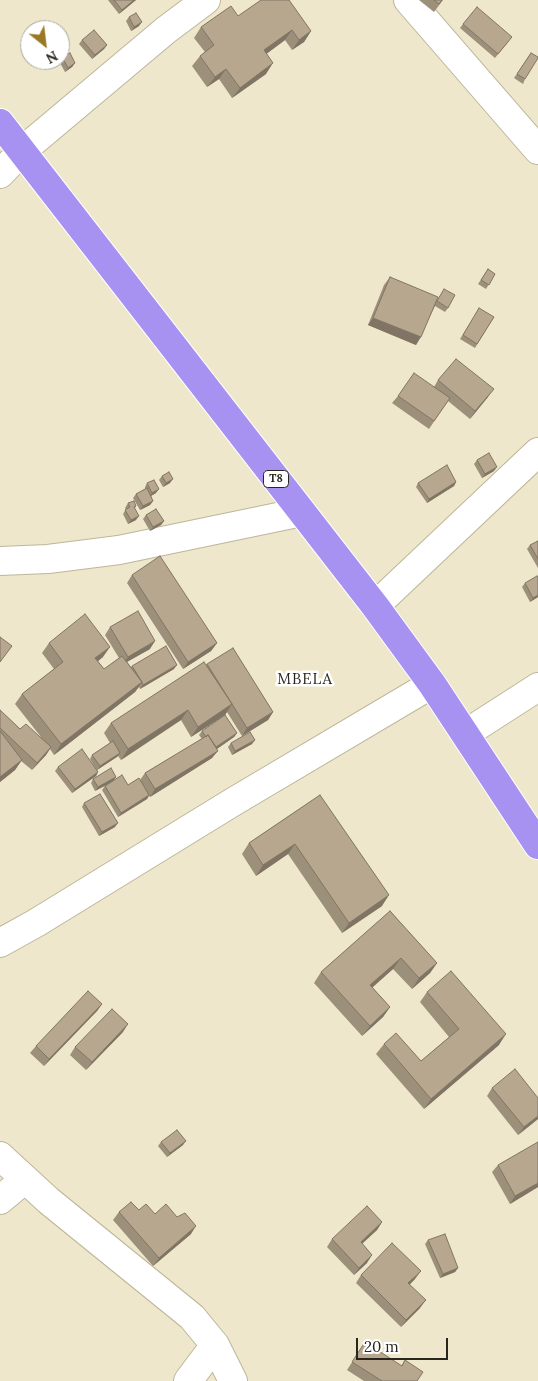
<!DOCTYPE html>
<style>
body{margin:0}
#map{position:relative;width:538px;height:1381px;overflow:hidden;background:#efe7cb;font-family:Lora,serif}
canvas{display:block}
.north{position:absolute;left:20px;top:20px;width:50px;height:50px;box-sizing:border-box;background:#fff;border:1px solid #a9a8a4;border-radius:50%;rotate:151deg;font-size:14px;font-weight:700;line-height:20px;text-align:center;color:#29261c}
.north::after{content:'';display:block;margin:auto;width:18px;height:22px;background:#9b7923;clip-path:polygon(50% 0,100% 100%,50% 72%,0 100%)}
.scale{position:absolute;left:356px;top:1338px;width:92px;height:22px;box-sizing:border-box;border:2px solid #29261c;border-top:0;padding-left:6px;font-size:15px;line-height:18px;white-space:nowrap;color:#29261c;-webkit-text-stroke:4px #fff;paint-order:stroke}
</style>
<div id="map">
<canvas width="538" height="1381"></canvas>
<div class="north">N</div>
<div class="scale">20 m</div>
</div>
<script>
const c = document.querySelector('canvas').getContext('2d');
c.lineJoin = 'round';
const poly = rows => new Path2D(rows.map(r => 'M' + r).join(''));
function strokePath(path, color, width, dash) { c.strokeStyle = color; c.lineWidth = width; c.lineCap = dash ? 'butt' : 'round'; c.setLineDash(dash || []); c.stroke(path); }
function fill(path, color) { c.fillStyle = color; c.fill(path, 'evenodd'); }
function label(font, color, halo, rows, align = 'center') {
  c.font = font + ' Lora,serif'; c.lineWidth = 5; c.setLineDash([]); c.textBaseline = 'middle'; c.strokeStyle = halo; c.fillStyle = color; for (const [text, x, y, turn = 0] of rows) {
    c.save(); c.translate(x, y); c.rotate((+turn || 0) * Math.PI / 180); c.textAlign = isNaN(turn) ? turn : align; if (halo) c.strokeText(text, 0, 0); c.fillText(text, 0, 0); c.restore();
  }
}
const minor = poly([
 [408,0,538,150],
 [0,174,22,151,166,30,206,0],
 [0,561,48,559,119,550,302,512],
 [375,606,538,452],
 [465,734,538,687],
 [0,943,36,923,233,802,432,684],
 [0,1156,49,1201,192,1317,215,1345,233,1381],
 [0,1200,25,1179],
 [188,1381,215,1345]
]);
const highway = poly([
 [0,123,375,606,432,684,538,845]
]);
strokePath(minor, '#bdb69a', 30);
strokePath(highway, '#fff', 30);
strokePath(minor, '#fff', 28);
strokePath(highway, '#a791f1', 28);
fill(poly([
 [108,0,136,0,119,14],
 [419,0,443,0,434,12],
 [238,16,311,31,304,42,292,50,285,40,266,54,266,74,232,98,219,79,207,87,192,66,200,56,205,52,194,38,201,27],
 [129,17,139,26,131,31,126,21],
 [463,24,509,41,495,58,460,28],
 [82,40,107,45,104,49,92,59,79,44],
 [531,53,525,79,523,84,514,78],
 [62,57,75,63,72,67,65,72,59,61],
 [488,269,495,274,486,289,478,284],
 [390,277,437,301,448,308,445,312,435,306,416,345,368,325,384,285],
 [477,312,494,317,475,348,460,339],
 [438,380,488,397,470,419,448,401,429,429,392,403,398,396,434,387],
 [477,460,494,471,482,478,474,464],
 [162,476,170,483,163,487,159,480],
 [456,482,454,486,427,503,416,487,418,483],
 [147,483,156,493,151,496,153,501,150,505,140,510,133,498,136,494,145,489,145,487],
 [128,503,136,506,135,508,136,520,128,524,123,514,126,509,125,508],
 [146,515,164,521,161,525,150,531,143,519],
 [538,541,538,568,527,549,530,545],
 [132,575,217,643,211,651,183,669,127,583],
 [525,583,538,597,530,602,522,587],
 [110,627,150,649,127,662,131,667,132,666,174,669,140,689,139,687,135,692,54,755,50,749,46,755,32,770,21,761,15,770,0,782,0,710,20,729,41,737,15,704,22,694,54,669,42,653,49,643,103,657,98,661,104,669,119,658,105,635],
 [207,664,273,712,268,720,242,736,227,712,225,715,191,737,181,720,121,760,118,756,97,770,98,772,96,776,72,793,55,771,58,767,96,769,90,759,92,755,110,743,104,733,111,723],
 [202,731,237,733,234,737,217,749,212,758,150,797,149,796,147,799,118,817,102,790,105,786,95,791,91,783,93,779,116,777,114,780,128,785,140,780,145,773,202,739,199,735],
 [231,743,252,744,232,755,228,747],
 [320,795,382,906,342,933,288,854,256,876,242,854,249,843],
 [84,803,115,827,99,836,82,807],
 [390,911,437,963,430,973,412,989,393,969,372,987,390,1007,383,1017,362,1036,314,983,321,972],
 [427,992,499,1045,424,1109,376,1054,384,1044,421,1061,449,1037,420,1002],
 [102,1004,97,1011,44,1066,30,1053,36,1046],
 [123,1032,86,1070,70,1055,75,1047],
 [492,1088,538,1119,518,1135,487,1096],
 [161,1142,183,1145,167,1157,158,1146],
 [498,1165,538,1187,510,1204,492,1172],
 [139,1210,155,1214,177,1217,191,1234,153,1266,113,1220,119,1212],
 [382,1222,377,1230,362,1244,367,1263,354,1275,327,1247,332,1239],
 [428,1240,458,1268,455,1272,440,1278,425,1244],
 [361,1275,415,1279,410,1284,420,1308,401,1327,356,1283],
 [365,1342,401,1366,405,1360,417,1381,364,1381,347,1370]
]), '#9d907b');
fill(poly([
 [134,0,136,0,119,14,122,10],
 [142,22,139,26,131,31,134,27],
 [292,30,285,40,257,61,264,50],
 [311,31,304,42,292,50,299,40],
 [107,45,104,49,92,59,95,55],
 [75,63,72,67,65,72,68,68],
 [273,63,266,74,232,98,240,88],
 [226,69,219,79,207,87,215,77],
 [373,318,421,337,416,345,368,325],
 [494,389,488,397,470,419,475,411],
 [497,467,494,471,482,478,485,474],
 [173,479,170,483,163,487,166,483],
 [456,482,454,486,427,503,429,499],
 [159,489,156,493,149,497,152,493],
 [153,501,150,505,140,510,143,506],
 [139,516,136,520,128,524,131,520],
 [164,521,161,525,150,531,153,527],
 [538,595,538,597,530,602,533,598],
 [155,641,150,649,123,664,128,657],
 [217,643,211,651,183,669,188,662],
 [110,647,103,657,88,669,95,658],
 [177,665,174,669,140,689,143,685],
 [142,682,135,692,54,755,61,744],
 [232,704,225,715,191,737,198,727],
 [188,710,181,720,121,760,128,749],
 [273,712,268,720,242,736,247,728],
 [237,733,234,737,211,753,214,749],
 [255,740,252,744,232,755,235,751],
 [51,747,46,755,32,770,37,763],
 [218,751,212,758,150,797,155,789],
 [120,753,117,757,97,770,100,766],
 [22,760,15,770,0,782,0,777],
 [98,772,96,776,72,793,75,789],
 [116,777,113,781,95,791,98,787],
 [149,795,147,799,118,817,121,813],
 [118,823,115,827,99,836,102,832],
 [295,844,288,854,256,876,263,865],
 [389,895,382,906,342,933,349,923],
 [401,958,393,969,363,996,370,985],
 [437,963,430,973,412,989,419,978],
 [102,1004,97,1011,44,1066,49,1059],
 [390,1007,383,1017,362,1036,370,1026],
 [128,1024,123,1032,86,1070,92,1062],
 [506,1034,499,1045,424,1109,431,1099],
 [538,1116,538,1119,518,1135,524,1127],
 [186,1141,183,1145,167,1157,170,1153],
 [538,1183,538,1187,510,1204,515,1196],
 [382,1222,377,1230,355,1250,361,1242],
 [196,1226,191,1234,153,1266,159,1258],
 [372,1255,367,1263,354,1275,359,1268],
 [458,1268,455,1272,440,1278,443,1274],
 [421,1271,415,1279,403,1291,408,1283],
 [426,1300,420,1308,401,1327,406,1320]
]), '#807564');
const building = poly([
 [114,0,134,0,122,10,114,0],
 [261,0,289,0,311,31,299,40,292,30,264,50,273,63,240,88,226,69,215,77,200,56,214,45,201,27,231,6,238,16,261,0],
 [434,0,442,0,439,4,434,0],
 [477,7,512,37,498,54,463,24,477,7],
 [136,13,142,22,134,27,129,17,136,13],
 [94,30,107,45,95,55,82,40,94,30],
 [70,53,75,63,68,68,62,57,70,53],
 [531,53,538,57,538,58,525,79,517,74,531,53],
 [488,269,495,274,489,285,481,280,488,269],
 [390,277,438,297,421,337,373,318,390,277],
 [444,289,455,295,448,308,437,301,444,289],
 [479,308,494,317,477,344,463,335,479,308],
 [456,359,494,389,475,411,438,380,456,359],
 [414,373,450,398,434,421,398,396,414,373],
 [489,453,497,467,485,474,477,460,489,453],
 [447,465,456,482,429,499,418,483,447,465],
 [169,472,173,479,166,483,162,476,169,472],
 [154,480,159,489,152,493,147,483,154,480],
 [147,488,153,501,143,506,136,494,147,488],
 [134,501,136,506,134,507,139,516,131,520,125,510,130,507,128,503,134,501],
 [156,509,164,521,153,527,146,515,156,509],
 [538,541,538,559,530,545,538,541],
 [160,556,217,643,188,662,132,575,160,556],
 [537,576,538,578,538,595,533,598,525,583,537,576],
 [138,611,155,641,128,657,110,627,138,611],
 [85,614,110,647,95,658,104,669,122,656,142,682,61,744,22,694,63,662,49,643,85,614],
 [0,637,12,646,0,662,0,637],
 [166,646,177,665,143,685,142,682,132,666,166,646],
 [233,648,273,712,247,728,207,664,233,648],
 [204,662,232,704,198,727,188,710,128,749,111,723,204,662],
 [0,710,20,729,26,724,51,747,37,763,0,728,0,710],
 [225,715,237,733,216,747,208,735,206,737,202,731,225,715],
 [0,731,22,760,0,777,0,731],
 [250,732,255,740,235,751,231,743,250,732],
 [208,735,218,751,155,789,145,773,208,735],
 [113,741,120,753,100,766,92,755,113,741],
 [82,749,98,772,75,789,58,767,82,749],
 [111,768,116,777,98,787,93,779,111,768],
 [122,775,128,785,139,778,149,795,121,813,105,786,122,775],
 [100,794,118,823,102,832,84,803,100,794],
 [320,795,389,895,349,923,295,844,263,865,249,843,320,795],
 [390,911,437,963,419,978,401,958,370,985,390,1007,370,1026,321,972,390,911],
 [451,971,506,1034,431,1099,384,1044,396,1033,421,1061,459,1029,427,992,451,971],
 [88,991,102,1004,49,1059,36,1046,88,991],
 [112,1009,128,1024,92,1062,75,1047,112,1009],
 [515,1069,538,1098,538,1116,524,1127,492,1088,515,1069],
 [177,1130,186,1141,170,1153,161,1142,177,1130],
 [538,1142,538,1183,515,1196,498,1165,538,1142],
 [131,1202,139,1210,146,1204,155,1214,166,1204,177,1217,185,1213,196,1226,159,1258,119,1212,131,1202],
 [367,1206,382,1222,361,1242,372,1255,359,1268,332,1239,367,1206],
 [445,1234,458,1268,443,1274,428,1240,445,1234],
 [392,1243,421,1271,408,1283,426,1300,406,1320,361,1275,392,1243],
 [365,1342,402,1366,405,1360,423,1372,417,1381,382,1381,352,1362,365,1342]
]);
fill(building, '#b7a78f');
strokePath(building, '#807564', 1);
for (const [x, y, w] of [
 [276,479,25]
]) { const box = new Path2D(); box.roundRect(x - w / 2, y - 8.5, w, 17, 4); c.fillStyle = '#fff'; c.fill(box); strokePath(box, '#29261c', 1); }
label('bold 11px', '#29261c', null, [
 ["T8",276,479]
]);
c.letterSpacing = '1px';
label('15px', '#29261c', '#fff', [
 ["MBELA",305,680]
]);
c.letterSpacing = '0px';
</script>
